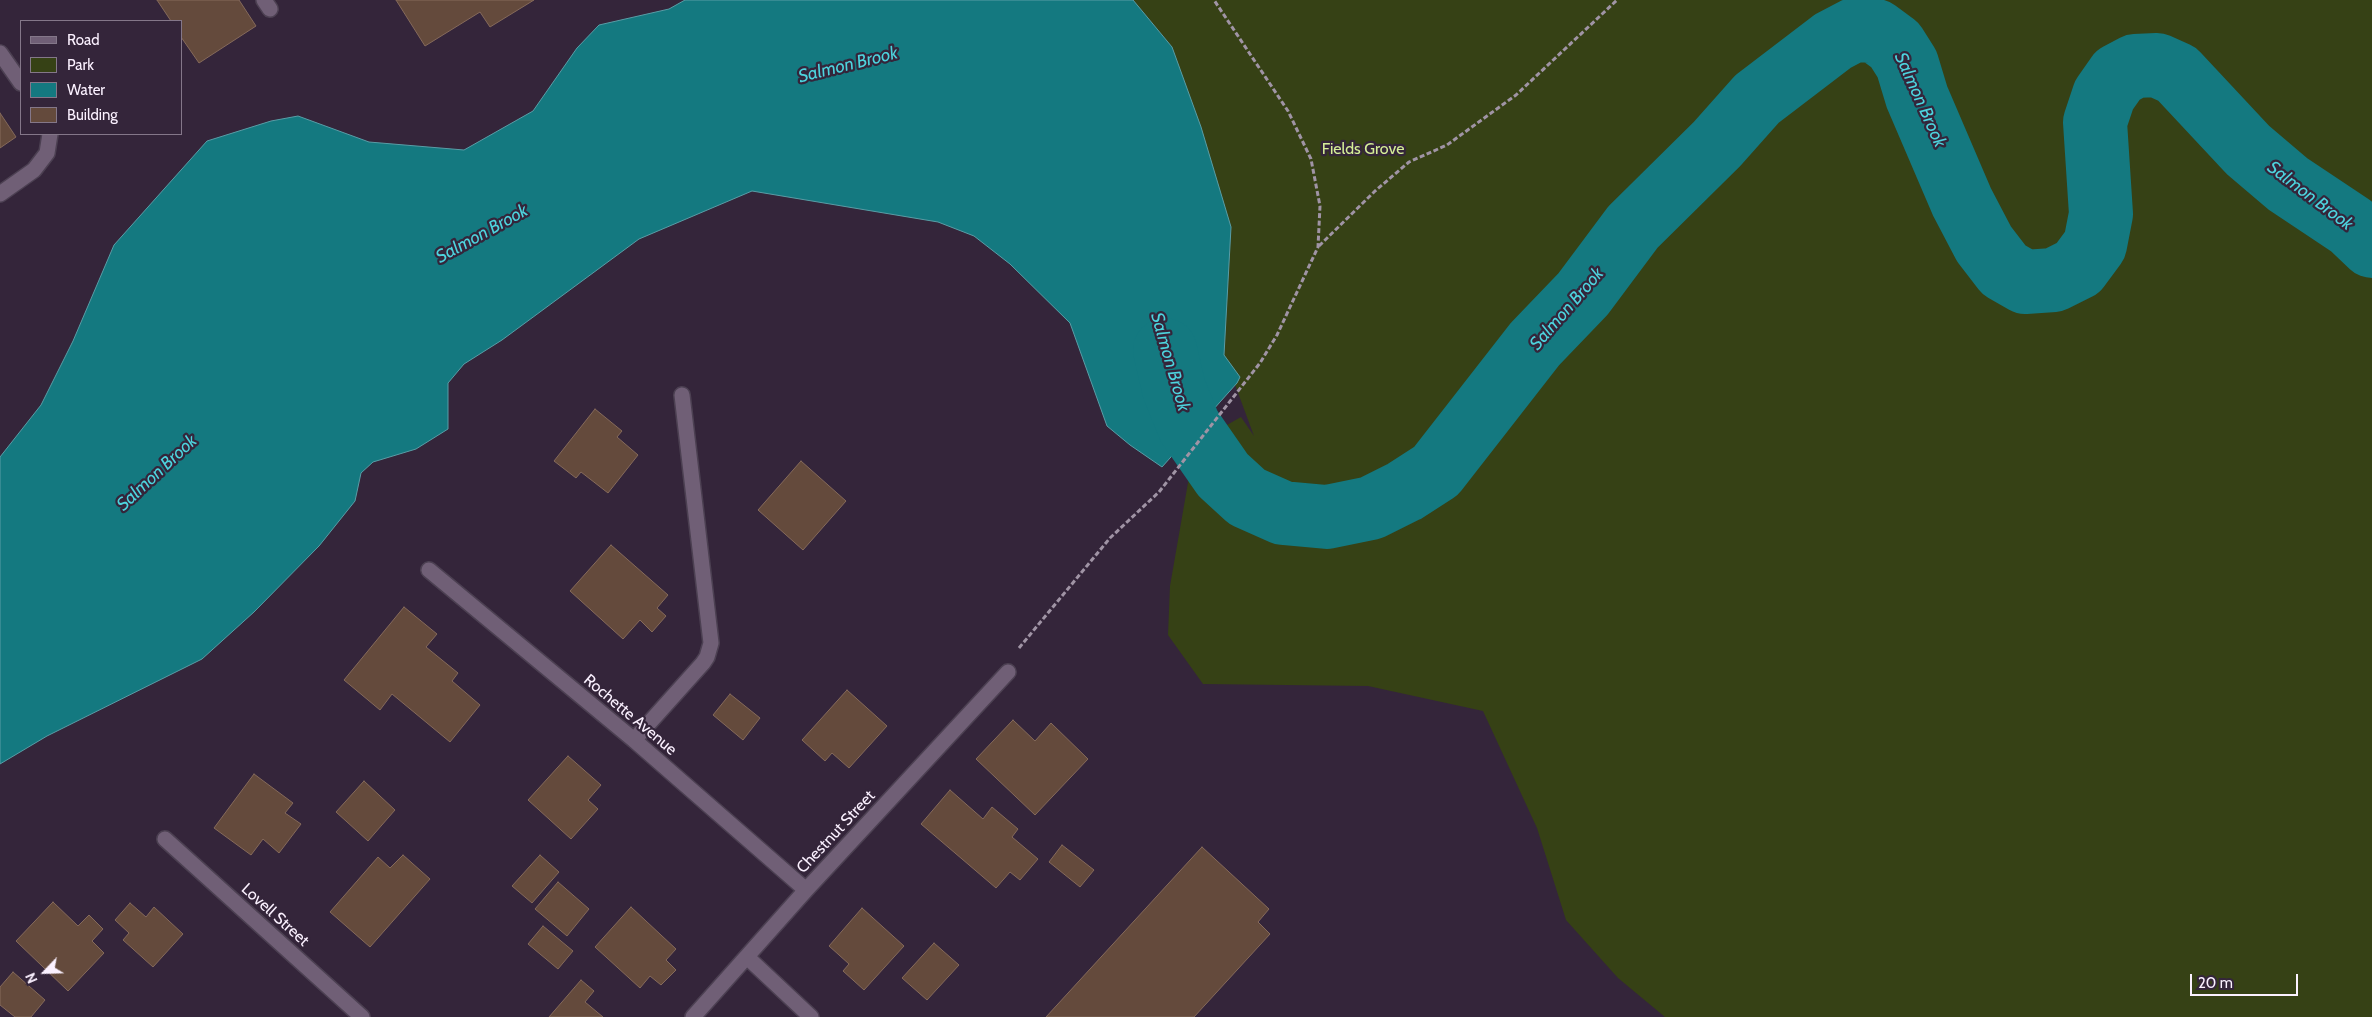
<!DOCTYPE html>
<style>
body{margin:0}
#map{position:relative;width:2372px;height:1017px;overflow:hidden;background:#34253a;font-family:Cabin,sans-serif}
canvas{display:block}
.legend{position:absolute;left:20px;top:20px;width:162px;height:115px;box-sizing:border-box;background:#34253a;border:1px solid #847789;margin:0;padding:6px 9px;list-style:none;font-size:15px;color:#fbf1ff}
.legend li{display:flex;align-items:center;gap:10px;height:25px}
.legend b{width:25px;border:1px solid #847789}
.north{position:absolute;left:20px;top:947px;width:50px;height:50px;-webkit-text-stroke:4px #34253a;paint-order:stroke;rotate:246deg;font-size:14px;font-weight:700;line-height:20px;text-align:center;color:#fbf1ff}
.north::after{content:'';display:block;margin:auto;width:18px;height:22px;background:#fbf1ff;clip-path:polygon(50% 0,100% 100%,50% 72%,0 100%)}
.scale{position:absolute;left:2190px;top:974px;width:108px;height:22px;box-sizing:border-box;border:2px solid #fbf1ff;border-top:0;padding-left:6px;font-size:15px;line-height:18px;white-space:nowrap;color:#fbf1ff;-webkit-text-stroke:4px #34253a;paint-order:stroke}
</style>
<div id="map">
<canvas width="2372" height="1017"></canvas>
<ul class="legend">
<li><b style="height:6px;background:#705f76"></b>Road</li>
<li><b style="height:14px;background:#364115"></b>Park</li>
<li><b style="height:14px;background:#147980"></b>Water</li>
<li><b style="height:14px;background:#644a3c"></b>Building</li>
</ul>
<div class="north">N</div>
<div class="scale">20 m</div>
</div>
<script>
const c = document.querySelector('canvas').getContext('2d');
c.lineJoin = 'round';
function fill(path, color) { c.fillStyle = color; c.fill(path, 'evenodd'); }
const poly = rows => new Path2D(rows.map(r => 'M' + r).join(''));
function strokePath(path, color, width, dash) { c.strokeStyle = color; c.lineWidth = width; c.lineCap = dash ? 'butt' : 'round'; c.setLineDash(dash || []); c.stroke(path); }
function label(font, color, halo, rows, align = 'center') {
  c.font = font + ' Cabin,sans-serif'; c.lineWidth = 4.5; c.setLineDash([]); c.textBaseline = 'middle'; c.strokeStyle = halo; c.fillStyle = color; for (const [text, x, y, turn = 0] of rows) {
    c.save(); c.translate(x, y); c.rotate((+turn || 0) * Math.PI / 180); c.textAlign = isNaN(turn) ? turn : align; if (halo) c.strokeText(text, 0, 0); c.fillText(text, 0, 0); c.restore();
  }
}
fill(poly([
 [1133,0,2372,0,2372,1017,1665,1017,1618,978,1566,920,1537,828,1483,711,1368,686,1203,684,1168,635,1170,586,1193,454,1218,430,1241,417,1254,436,1224,355,1231,227,1172,47]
]), '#364115');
const water = poly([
 [685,0,1133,0,1172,47,1201,127,1231,227,1224,355,1240,377,1237,383,1162,467,1130,445,1107,426,1070,323,1010,264,974,236,938,222,752,191,639,239,502,340,464,364,448,383,448,429,416,449,373,462,361,473,355,501,319,546,254,612,202,659,47,736,0,764,0,457,41,405,73,341,114,245,207,141,271,121,298,116,369,142,464,150,533,111,577,48,599,25,669,9,685,0]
]);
fill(water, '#147980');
strokePath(water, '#599da6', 1);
strokePath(poly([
 [1165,350,1174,389,1189,426,1223,475,1247,497,1283,513,1327,517,1371,508,1405,491,1436,471,1535,344,1583,294,1633,227,1717,144,1757,99,1833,41,1854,30,1876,31,1895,45,1907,64,1917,97,1962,202,1984,244,2004,270,2025,282,2054,280,2078,268,2095,245,2101,214,2095,122,2104,95,2118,75,2135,66,2157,65,2177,74,2248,150,2288,184,2351,226,2372,246]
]), '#147980', 64);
const building = poly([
 [157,0,239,0,256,26,199,63,181,37,181,21,171,21,157,0],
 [396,0,534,0,490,27,480,12,425,46,396,0],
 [0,113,16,137,0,148,0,113],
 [595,409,622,431,617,437,638,455,608,493,581,472,576,478,554,461,595,409],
 [801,461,846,501,803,550,758,510,801,461],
 [611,545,668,595,657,608,666,616,652,632,640,620,623,639,570,591,611,545],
 [404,607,437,634,426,647,458,673,452,681,480,705,450,742,392,694,380,710,344,680,404,607],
 [847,690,887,726,849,768,832,753,825,761,802,740,847,690],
 [730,694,760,718,743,740,713,715,730,694],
 [1013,720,1035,741,1051,723,1088,759,1035,815,976,759,1013,720],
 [568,756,601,785,588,800,598,809,571,839,528,800,568,756],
 [254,774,293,803,285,813,301,824,279,853,263,839,251,855,214,828,254,774],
 [364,781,395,810,368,841,336,812,364,781],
 [950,790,983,819,992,807,1018,829,1012,837,1038,859,1020,880,1010,872,996,888,921,824,950,790],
 [1062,845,1094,870,1080,887,1049,862,1062,845],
 [1202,847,1269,909,1258,922,1270,934,1194,1017,1046,1017,1202,847],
 [403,855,430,879,370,947,330,912,378,857,390,868,403,855],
 [540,855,559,872,532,903,512,886,540,855],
 [558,882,589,909,567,936,535,909,558,882],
 [53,902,78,926,89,915,103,929,92,941,104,953,68,991,16,941,53,902],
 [130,903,146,917,154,907,183,934,153,967,123,940,129,933,115,920,130,903],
 [631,907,676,949,666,960,676,970,661,985,650,976,640,988,595,947,631,907],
 [862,908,904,946,864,990,843,971,849,964,829,946,862,908],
 [543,926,573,951,558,969,528,944,543,926],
 [934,943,959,965,927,1000,902,978,934,943],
 [13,972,45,1000,31,1017,15,1017,0,1005,0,987,13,972],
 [581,980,594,991,585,1002,603,1017,549,1017,581,980]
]);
fill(building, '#644a3c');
strokePath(building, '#856a5b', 1);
const minor = poly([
 [264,0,270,9],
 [0,53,21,83],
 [0,194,34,170,47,153,50,134],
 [429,570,634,740,806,890],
 [634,740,703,663,707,657,711,643,682,395],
 [165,839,362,1017],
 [747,957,811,1017],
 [693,1017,806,890,1008,672]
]);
strokePath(minor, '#4c4052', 18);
strokePath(poly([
 [1319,246,1375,191,1409,162,1447,145,1516,95,1617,0],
 [1019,648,1110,538,1159,492,1260,363,1277,335,1318,247,1320,206,1311,159,1288,111,1214,0]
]), '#a094a5', 3, [5, 2.5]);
strokePath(minor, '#705f76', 15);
label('16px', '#d5ee97', '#34253a', [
 ["Fields Grove",1363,149]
]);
label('16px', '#fbf1ff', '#34253a', [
 ["Rochette Avenue",630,715,40],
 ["Chestnut Street",836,832,-47],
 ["Lovell Street",275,915,42]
]);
label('italic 18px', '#4dd4de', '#34253a', [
 ["Salmon Brook",848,65,-14],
 ["Salmon Brook",1920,100,66],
 ["Salmon Brook",2310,196,37],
 ["Salmon Brook",482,234,-29],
 ["Salmon Brook",1567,309,-49],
 ["Salmon Brook",1170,362,74],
 ["Salmon Brook",157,473,-43]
]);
</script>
